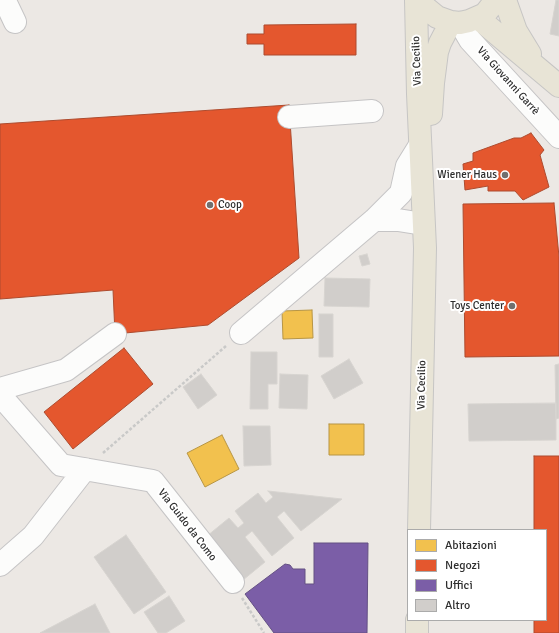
<!DOCTYPE html>
<meta charset="utf-8">
<style>
body{margin:0}
#map{position:relative;width:559px;height:633px;overflow:hidden;background:#ece8e4;font-family:Signika,sans-serif}
canvas{display:block}
.legend{position:absolute;left:407px;top:529px;width:140px;height:92px;box-sizing:border-box;background:#fff;border:1px solid #ababab;margin:0;padding:5px 7px;list-style:none;font-size:12px;color:#2e2e2e}
.legend li{display:flex;align-items:center;gap:8px;height:20px}
.legend b{width:20px;border:1px solid #ababab}
</style>
<div id="map">
<canvas width="559" height="633"></canvas>
<ul class="legend">
<li><b style="height:11px;background:#f2c14e"></b>Abitazioni</li>
<li><b style="height:11px;background:#e4572e"></b>Negozi</li>
<li><b style="height:11px;background:#7b5ea7"></b>Uffici</li>
<li><b style="height:11px;background:#d1cecb"></b>Altro</li>
</ul>
</div>
<script>
const c = document.querySelector('canvas').getContext('2d');
c.lineJoin = 'round';
function fill(path, color) { c.fillStyle = color; c.fill(path, 'evenodd'); }
const poly = rows => new Path2D(rows.map(r => 'M' + r).join(''));
function strokePath(path, color, width, dash) { c.strokeStyle = color; c.lineWidth = width; c.lineCap = dash ? 'butt' : 'round'; c.setLineDash(dash || []); c.stroke(path); }
function label(font, color, halo, rows, align = 'center') {
  c.font = font + ' Signika,sans-serif'; c.lineWidth = 4; c.setLineDash([]); c.textBaseline = 'middle'; c.strokeStyle = halo; c.fillStyle = color; for (const [text, x, y, turn = 0] of rows) {
    c.save(); c.translate(x, y); c.rotate((+turn || 0) * Math.PI / 180); c.textAlign = isNaN(turn) ? turn : align; if (halo) c.strokeText(text, 0, 0); c.fillText(text, 0, 0); c.restore();
  }
}
const homes = poly([
 [312,310,313,338,283,339,282,311,312,310],
 [329,424,364,424,364,455,329,455,329,424],
 [222,435,239,469,205,487,187,453,222,435]
]);
fill(homes, '#f2c14e');
strokePath(homes, '#b79544', 1);
const shops = poly([
 [356,24,356,55,264,55,264,44,247,44,247,34,264,34,264,25,356,24],
 [289,105,299,258,208,325,115,334,113,290,0,299,0,124,289,105],
 [531,133,544,150,540,155,549,187,523,200,515,191,488,191,488,186,465,190,463,164,473,161,473,153,514,138,521,138,531,133],
 [554,203,559,257,559,356,465,357,463,204,554,203],
 [124,348,153,384,73,449,44,412,124,348],
 [534,456,559,456,559,633,534,633,534,620,546,620,546,530,534,530,534,456]
]);
fill(shops, '#e4572e');
strokePath(shops, '#ad4b2e', 1);
const offices = poly([
 [314,543,368,543,367,633,274,633,245,594,285,564,290,565,293,569,305,569,305,584,314,584,314,543]
]);
fill(offices, '#7b5ea7');
strokePath(offices, '#645083', 1);
const building = poly([
 [556,0,559,0,559,36,550,34,556,0],
 [367,254,370,264,362,266,359,256,367,254],
 [325,278,370,279,369,307,324,306,325,278],
 [319,314,333,314,333,357,319,357,319,314],
 [251,352,277,352,277,384,268,384,268,409,250,409,251,352],
 [349,359,363,383,334,399,321,376,349,359],
 [559,364,559,418,556,419,555,365,559,364],
 [201,374,217,395,198,409,183,387,201,374],
 [280,374,308,375,307,409,279,408,280,374],
 [556,403,556,440,469,441,468,404,556,403],
 [243,426,270,426,271,465,244,466,243,426],
 [268,491,342,499,301,531,284,511,277,517,294,538,272,556,252,531,245,537,265,562,243,580,207,536,229,518,238,528,244,523,235,511,258,493,266,503,273,497,268,491],
 [126,535,166,592,134,614,94,557,126,535],
 [169,596,185,621,166,633,158,633,144,612,169,596],
 [95,604,110,633,40,633,95,604]
]);
fill(building, '#d1cecb');
strokePath(building, '#d7d4d0', 1);
const minor = poly([
 [5,1,15,22],
 [460,23,470,40,559,137],
 [289,117,372,111],
 [374,220,398,220,423,224],
 [241,333,374,220,401,193,407,166,420,145],
 [0,389,66,370,115,334],
 [0,395,61,465,153,481,233,582],
 [0,565,33,536,85,469]
]);
const major = poly([
 [416,0,418,94,425,248,419,530],
 [420,0,426,8,437,17,451,22,460,23,469,21,485,14,496,0],
 [505,0,516,31,530,54],
 [478,18,559,86],
 [431,114,433,83,437,52,440,43,451,22],
 [417,633,417,620]
]);
strokePath(minor, '#c5c4c5', 24);
strokePath(major, '#c6c5c4', 24);
strokePath(poly([
 [103,453,226,346],
 [242,598,264,633]
]), '#c9c9c8', 2.5, [3, 2]);
strokePath(minor, '#fcfcfb', 22);
strokePath(major, '#e8e4d6', 22);
for (const [x, y, r, color] of [
 [505,175,4,"#706f6e"],
 [210,205,4,"#706f6e"],
 [512,306,4,"#706f6e"]
]) { const dot = new Path2D(); dot.arc(x, y, r, 0, 2 * Math.PI); c.fillStyle = color; c.fill(dot); strokePath(dot, '#fff', 1.5); }
label('11px', '#2e2e2e', '#fff', [
 ["Via Cecilio",417,61,-92],
 ["Via Giovanni Garrè",508,81,48],
 ["Via Cecilio",422,385,-89],
 ["Via Guido da Como",187,525,52]
]);
label('11px', '#2e2e2e', '#fff', [
 ["Wiener Haus",497,175],
 ["Coop",218,205,"left"],
 ["Toys Center",504,306]
], 'right');
</script>
